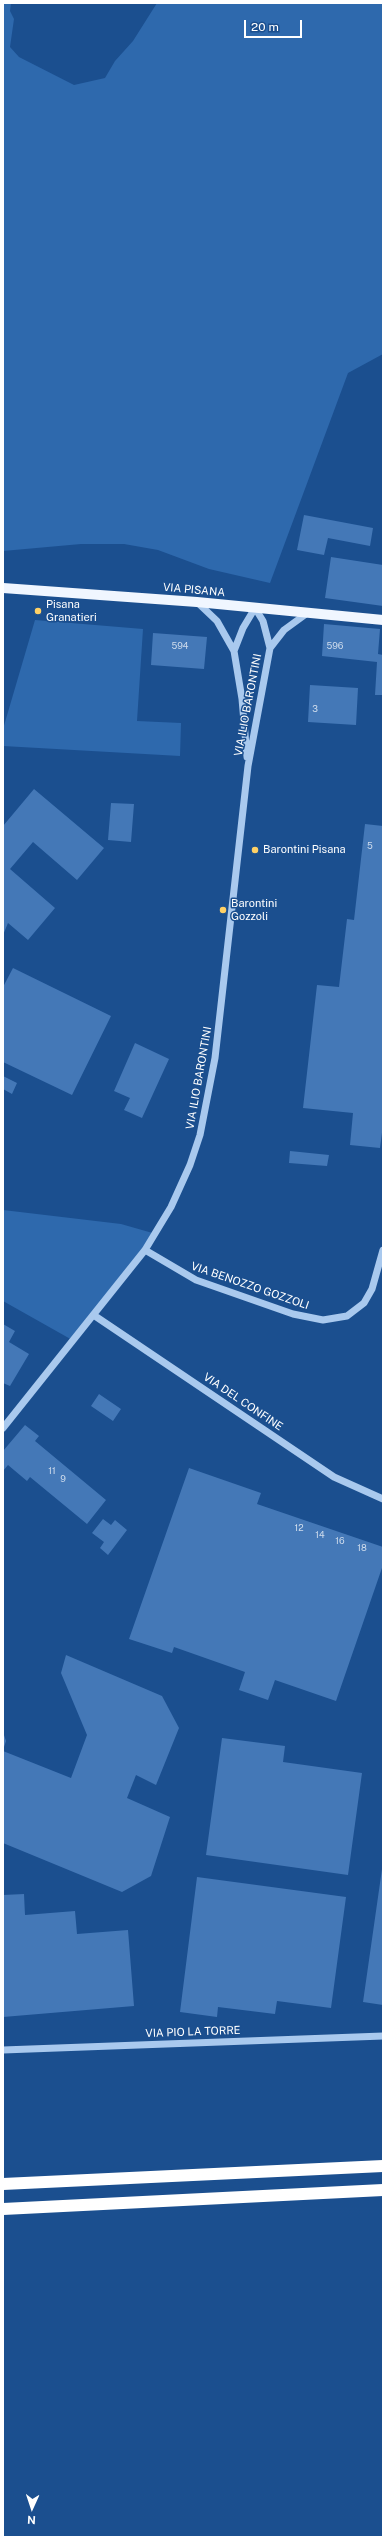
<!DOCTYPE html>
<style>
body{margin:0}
#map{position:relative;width:386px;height:2540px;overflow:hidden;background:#1b4f8f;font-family:"Public Sans",sans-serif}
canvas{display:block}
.frame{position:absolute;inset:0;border:4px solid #fff;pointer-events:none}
.north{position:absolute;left:12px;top:2488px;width:40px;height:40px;-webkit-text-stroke:3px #1b4f8f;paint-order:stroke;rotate:183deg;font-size:11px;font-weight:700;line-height:16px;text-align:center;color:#fff}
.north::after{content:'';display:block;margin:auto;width:14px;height:18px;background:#fff;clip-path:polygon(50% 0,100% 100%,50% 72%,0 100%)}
.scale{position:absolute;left:244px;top:20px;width:58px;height:18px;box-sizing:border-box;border:2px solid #fff;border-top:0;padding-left:5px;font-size:12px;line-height:14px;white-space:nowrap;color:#fff;-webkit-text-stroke:3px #1b4f8f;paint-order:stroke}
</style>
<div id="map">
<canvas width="386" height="2540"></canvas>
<div class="frame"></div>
<div class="north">N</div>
<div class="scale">20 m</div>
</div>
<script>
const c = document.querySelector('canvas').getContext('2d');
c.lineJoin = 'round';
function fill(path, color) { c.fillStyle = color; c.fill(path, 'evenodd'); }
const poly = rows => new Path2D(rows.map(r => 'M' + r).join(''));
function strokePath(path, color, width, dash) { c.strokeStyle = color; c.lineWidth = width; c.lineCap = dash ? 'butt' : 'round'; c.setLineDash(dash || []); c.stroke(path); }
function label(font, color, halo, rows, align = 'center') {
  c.font = font + ' "Public Sans",sans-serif'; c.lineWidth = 3; c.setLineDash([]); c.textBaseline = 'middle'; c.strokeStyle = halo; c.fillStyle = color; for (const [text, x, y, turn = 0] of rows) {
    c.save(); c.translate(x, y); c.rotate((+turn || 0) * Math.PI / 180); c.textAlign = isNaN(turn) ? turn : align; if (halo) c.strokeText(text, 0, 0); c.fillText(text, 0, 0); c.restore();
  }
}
fill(poly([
 [3,3,11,3,10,11,14,19,10,47,19,57,74,85,105,78,115,61,133,41,157,3,383,3,383,354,348,373,270,583,209,569,158,550,124,544,81,544,3,551],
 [35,620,143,629,137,721,181,723,180,756,3,746,3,729],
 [3,1210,121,1224,156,1234,74,1341,3,1301]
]), '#2e69ad');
fill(poly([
 [304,515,373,528,370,546,328,538,324,555,297,550],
 [331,557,383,565,383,606,325,598],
 [324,624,380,629,378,654,383,655,383,695,375,695,377,662,322,656],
 [153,633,207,637,204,669,151,665],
 [310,685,358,688,356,725,308,722],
 [34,789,104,848,77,880,33,842,10,869,55,908,28,940,8,923,3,935,3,826],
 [111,803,134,804,131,842,108,840],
 [365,824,383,826,383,1125,380,1148,350,1145,353,1113,303,1108,317,985,339,987,347,919,354,920],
 [13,968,111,1016,72,1095,3,1062,3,987],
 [135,1043,169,1059,142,1118,124,1110,130,1098,114,1091],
 [3,1076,17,1083,12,1094,3,1089],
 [290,1151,329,1155,327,1166,289,1163],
 [3,1324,15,1331,9,1342,29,1354,10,1386,3,1383],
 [99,1394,121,1409,113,1421,91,1406],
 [25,1425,39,1436,35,1441,106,1500,87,1524,30,1477,27,1481,8,1465,3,1471,3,1451],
 [189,1468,261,1493,257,1504,383,1547,383,1565,336,1701,275,1680,268,1700,239,1690,245,1672,174,1647,172,1653,129,1639],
 [103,1519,111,1525,115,1520,127,1530,108,1555,100,1548,104,1542,92,1533],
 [66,1655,162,1696,179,1728,156,1785,136,1775,127,1798,170,1817,151,1876,122,1892,3,1843,3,1751,71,1778,87,1735,61,1673],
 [3,1732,6,1741,3,1750],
 [222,1738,285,1746,283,1762,362,1773,348,1875,206,1855],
 [382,1869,383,1869,383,2005,363,2002],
 [197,1877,346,1897,331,2008,277,2001,275,2014,218,2007,217,2017,180,2012],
 [24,1894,25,1915,75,1911,77,1934,128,1930,134,2006,3,2017,3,1895]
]), '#4478b7');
strokePath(poly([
 [197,602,217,621,234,651,242,699,247,757],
 [270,648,284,630,306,614],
 [145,1250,196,1280,293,1314,323,1320,347,1316,364,1303,372,1289,383,1250],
 [95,1316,334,1477,383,1499],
 [3,1428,145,1250,171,1207,190,1165,200,1135,215,1058,248,766,270,648,263,621,255,608,243,628,234,651],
 [3,2050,383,2036]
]), '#a9c9ee', 7);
strokePath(poly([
 [3,588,197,602,383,620]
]), '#f0f6ff', 10);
strokePath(poly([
 [3,2184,383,2166],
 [3,2209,383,2190]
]), '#fff', 12);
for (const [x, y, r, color] of [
 [38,611,4,"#ffd166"],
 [255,850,4,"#ffd166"],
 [223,910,4,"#ffd166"]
]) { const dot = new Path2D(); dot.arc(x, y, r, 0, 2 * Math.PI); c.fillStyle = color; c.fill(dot); strokePath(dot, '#1b4f8f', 1.5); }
label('9px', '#d0dded', null, [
 ["594",180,646],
 ["596",335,646],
 ["3",315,709],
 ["5",370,846],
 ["11",52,1471],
 ["9",63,1479],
 ["12",299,1528],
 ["14",320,1535],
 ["16",340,1541],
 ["18",362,1548]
]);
label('11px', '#fff', '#1b4f8f', [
 ["VIA PISANA",194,590,5],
 ["VIA ILIO BARONTINI",248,705,-79],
 ["VIA ILIO BARONTINI",199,1078,-80],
 ["VIA BENOZZO GOZZOLI",250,1286,19],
 ["VIA DEL CONFINE",243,1402,34],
 ["VIA PIO LA TORRE",193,2032,-2]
]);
label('11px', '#fff', '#1b4f8f', [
 ["Pisana",46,605],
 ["Granatieri",46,618],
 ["Barontini Pisana",263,850],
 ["Barontini",231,904],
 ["Gozzoli",231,917]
], 'left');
</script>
